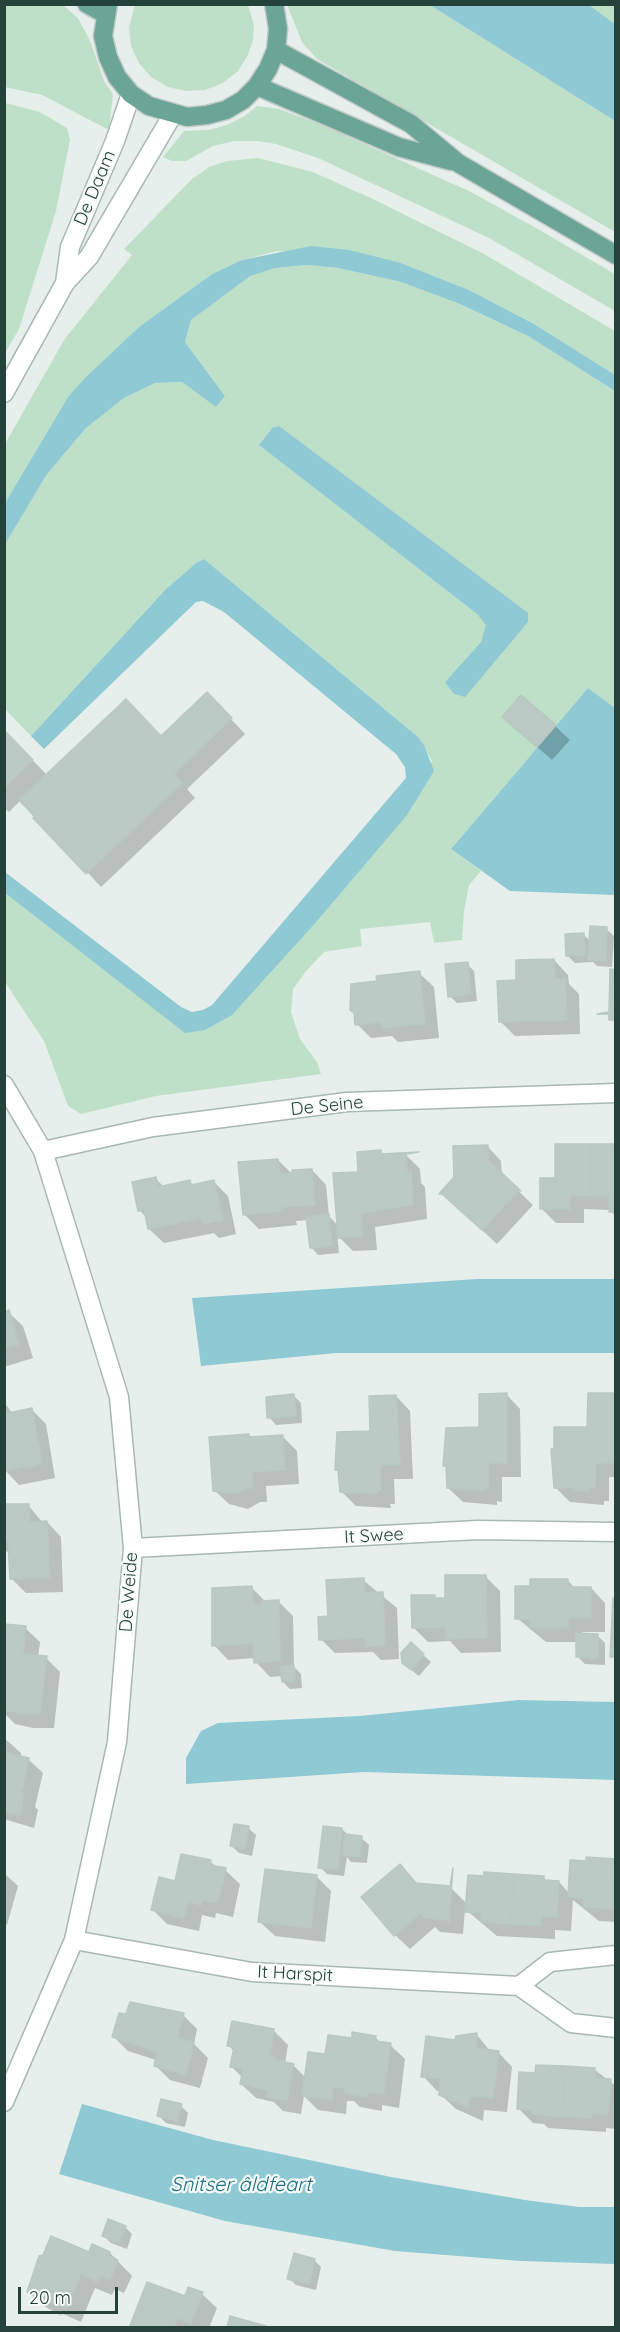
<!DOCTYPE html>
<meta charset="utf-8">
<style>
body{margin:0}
#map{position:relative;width:620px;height:2332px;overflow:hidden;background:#e6efeb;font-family:Quicksand,sans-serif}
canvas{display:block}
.frame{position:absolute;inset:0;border:6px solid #24423a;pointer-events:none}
.scale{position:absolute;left:18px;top:2287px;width:100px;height:27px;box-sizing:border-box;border:3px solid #24423a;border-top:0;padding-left:8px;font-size:18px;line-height:21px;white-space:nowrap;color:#24423a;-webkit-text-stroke:4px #f7fbf9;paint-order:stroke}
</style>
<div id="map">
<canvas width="620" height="2332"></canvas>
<div class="frame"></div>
<div class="scale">20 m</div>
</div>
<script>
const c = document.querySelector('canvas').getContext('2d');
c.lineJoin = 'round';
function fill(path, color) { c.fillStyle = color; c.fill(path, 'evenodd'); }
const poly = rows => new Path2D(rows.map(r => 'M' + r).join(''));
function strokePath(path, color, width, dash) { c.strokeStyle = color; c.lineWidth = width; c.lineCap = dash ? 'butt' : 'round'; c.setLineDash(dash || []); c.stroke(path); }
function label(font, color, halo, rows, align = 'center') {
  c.font = font + ' Quicksand,sans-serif'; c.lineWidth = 4.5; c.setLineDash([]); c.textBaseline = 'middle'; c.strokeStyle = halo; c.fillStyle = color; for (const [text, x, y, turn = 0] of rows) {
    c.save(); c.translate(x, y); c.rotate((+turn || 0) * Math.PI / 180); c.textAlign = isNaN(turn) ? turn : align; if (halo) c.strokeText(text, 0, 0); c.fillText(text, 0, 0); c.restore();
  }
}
fill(poly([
 [4,5,63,5,78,18,91,43,104,81,113,94,109,130,42,95,5,87],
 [135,5,248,5,254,25,253,40,248,55,238,71,223,83,205,90,186,91,168,87,151,77,139,63,131,46,129,27],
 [287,5,430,5,615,121,615,232,317,59,302,42],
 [589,5,615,5,615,24],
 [5,103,40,112,67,128,70,140,56,211,19,329,5,353],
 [257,106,279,109,322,125,471,192,536,228,615,274,615,311,489,238,318,158,276,144,257,141,234,141,213,146,186,161,172,161,163,157,184,131,208,130,227,125,245,116],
 [258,158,313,172,375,200,484,254,615,331,615,375,534,324,469,290,401,263,277,251,242,260,212,274,139,327,68,397,5,503,5,444,64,340,132,255,124,249,192,179,209,167,227,161],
 [307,265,338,268,401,282,460,304,528,336,615,391,615,708,588,688,451,849,481,871,469,885,464,911,462,940,434,943,430,922,360,929,362,946,324,952,307,970,293,989,291,1012,300,1039,317,1062,321,1074,156,1096,81,1114,68,1106,44,1041,5,982,5,893,185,1032,205,1030,432,761,418,737,204,559,196,563,165,590,31,736,5,709,4,544,47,474,86,428,124,398,155,383,182,382,216,407,225,396,185,342,191,320,250,275,275,268],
 [272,428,528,622,445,682,481,642,487,625,477,614,259,445]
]), '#bfe0c8');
fill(poly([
 [430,5,589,5,615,24,615,121],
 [311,246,349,250,401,263,469,290,534,324,615,375,615,391,528,336,460,304,401,282,338,268,307,265,275,268,250,276,191,320,185,342,225,396,216,407,182,382,155,383,124,398,86,428,47,474,5,544,5,503,68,397,85,378,139,327,212,274,242,260],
 [279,426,528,613,528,622,465,697,454,694,445,682,481,642,486,625,477,614,259,445,272,428],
 [204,559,418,737,424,745,434,771,407,815,317,921,232,1015,205,1030,185,1033,5,893,5,872,181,1007,192,1012,203,1010,212,1005,406,778,405,767,396,754,224,612,203,601,196,602,44,749,31,736,165,590,196,563],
 [588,688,615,708,615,895,510,891,451,849],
 [477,1279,615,1279,615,1353,336,1353,201,1366,192,1298],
 [519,1700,615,1702,615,1780,364,1772,186,1784,186,1758,201,1731,218,1723,360,1716],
 [82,2104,213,2140,391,2177,525,2200,579,2207,615,2207,615,2264,521,2261,395,2251,225,2221,59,2174]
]), '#8ec9d4');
fill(poly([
 [207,694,245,734,187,789,195,798,101,887,21,800,9,812,4,808,4,731,47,775,162,738],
 [555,726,570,740,552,760,519,731],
 [606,929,614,936,612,967,597,966,593,962,575,963,568,956,583,934,591,942],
 [554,960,568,975,569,984,579,994,580,1034,515,1036,501,1022,518,981],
 [467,964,474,971,477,1001,457,1003,450,996],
 [419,973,434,987,439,1038,398,1042,392,1036,371,1038,357,1024,379,983],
 [487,1146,501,1161,502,1175,533,1205,497,1244,457,1207],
 [616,1146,616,1217,610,1210,584,1209,584,1223,556,1223,541,1208,556,1180],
 [358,1154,405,1154,420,1169,421,1183,425,1187,427,1219,375,1227,377,1250,353,1251,337,1235,339,1253,318,1255,311,1247,308,1220,296,1221,297,1225,259,1229,244,1214,278,1160,294,1176,312,1170,326,1185,329,1216,338,1226,360,1173],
 [156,1179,164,1187,189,1181,194,1186,214,1182,228,1196,236,1234,219,1238,214,1233,164,1243,149,1229,147,1218,139,1210],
 [8,1312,23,1326,33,1358,4,1367,4,1313],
 [506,1394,520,1409,521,1477,502,1477,502,1502,497,1501,497,1505,463,1502,448,1488,481,1429],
 [615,1395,616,1477,609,1477,609,1501,604,1501,604,1505,570,1502,555,1487,589,1429],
 [294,1396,301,1403,302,1423,276,1425,269,1417],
 [396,1396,410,1411,413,1479,394,1479,395,1504,390,1504,391,1508,356,1506,341,1491,340,1473,337,1470,372,1432],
 [4,1402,13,1414,32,1410,46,1424,55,1478,19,1485,5,1470],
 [282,1436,297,1451,299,1484,266,1486,267,1502,260,1502,248,1509,229,1504,214,1490],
 [28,1505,43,1523,47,1522,61,1537,63,1592,26,1593,11,1578,10,1554,4,1549,4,1506],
 [485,1576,500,1591,501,1652,461,1653,450,1641,428,1642,413,1627,434,1596,437,1600,446,1600],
 [363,1580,397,1608,399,1659,381,1660,373,1652,335,1653,321,1639,329,1617],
 [568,1581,575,1588,591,1588,605,1603,605,1632,582,1632,582,1635,598,1636,605,1643,605,1665,585,1664,578,1657,578,1642,546,1642,517,1618],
 [251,1587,266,1602,278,1601,293,1616,294,1667,301,1674,302,1688,290,1689,283,1682,283,1676,270,1677,256,1662,255,1658,228,1660,214,1645],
 [4,1626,25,1628,40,1642,38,1657,46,1658,60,1672,54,1728,33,1728,15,1724,4,1713],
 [411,1644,431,1662,419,1676,411,1670],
 [4,1738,21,1753,21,1757,28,1759,43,1773,35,1807,38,1810,34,1828,4,1819],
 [248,1828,256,1835,252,1856,239,1853,232,1846],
 [342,1829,349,1836,361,1838,369,1845,367,1863,351,1862,347,1857,344,1876,327,1874,320,1867],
 [616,1860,616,1922,599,1921,573,1900,571,1931,555,1930,555,1939,497,1936,465,1909,463,1934,440,1932,435,1927,410,1949,395,1935,414,1881,418,1885,451,1888,467,1904,543,1877,548,1882,559,1882,569,1893],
 [210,1861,217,1868,225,1870,240,1884,233,1917,216,1913,215,1918,202,1915,199,1931,167,1924,153,1910,176,1883],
 [4,1873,18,1886,7,1925,4,1924],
 [317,1877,331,1891,325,1942,275,1936,260,1922],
 [183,2015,197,2029,194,2044,208,2058,200,2088,170,2080,155,2065,156,2060,128,2051,114,2037],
 [233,2023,274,2031,288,2045,285,2064,293,2065,306,2078,326,2056,353,2039,375,2037,381,2043,390,2045,405,2059,399,2108,382,2105,382,2111,360,2107,354,2101,347,2101,346,2114,318,2110,304,2096,301,2114,283,2111,274,2102,256,2098,241,2084,242,2077,231,2066,234,2051,229,2046],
 [477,2035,491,2052,498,2052,512,2067,507,2112,484,2110,483,2121,456,2109,441,2095,441,2091,437,2091,423,2076,457,2042],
 [595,2070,616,2086,616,2129,606,2128,606,2132,548,2128,544,2124,533,2123,518,2108,536,2075],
 [181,2106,188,2113,185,2127,166,2123,159,2116],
 [125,2227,132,2234,127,2249,111,2243,104,2236],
 [110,2253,132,2276,124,2293,115,2289,112,2295,95,2288,81,2322,63,2314,60,2315,44,2306,29,2291,89,2254],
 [314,2260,321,2267,316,2290,296,2285,289,2278],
 [202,2294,217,2308,209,2328,131,2328,186,2298]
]), '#0003');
const building = poly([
 [207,692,232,718,174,774,182,783,86,874,33,818,35,817,19,800,126,699,161,736,207,692],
 [521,695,556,725,537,747,502,717,521,695],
 [4,730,33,760,4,788,4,730],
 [590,926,607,927,606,961,588,960,590,926],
 [584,933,585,955,566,956,565,934,584,933],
 [554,959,555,979,565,978,567,1020,499,1022,497,981,516,980,516,960,554,959],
 [468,962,471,994,448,997,445,964,468,962],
 [610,969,616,970,616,1020,609,1020,609,1014,597,1014,609,1012,610,969],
 [420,971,425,1024,382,1028,381,1022,355,1025,354,1013,350,1010,351,984,377,981,376,976,420,971],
 [555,1144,590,1144,590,1196,570,1195,570,1209,540,1209,540,1178,555,1178,555,1144],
 [590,1144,616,1144,616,1212,609,1212,609,1196,590,1196,590,1144],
 [488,1145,488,1160,521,1191,519,1190,482,1230,442,1194,439,1194,454,1177,453,1146,488,1145],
 [381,1150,381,1154,419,1152,406,1154,407,1172,411,1171,413,1205,361,1213,363,1236,338,1238,333,1173,358,1172,357,1152,381,1150],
 [278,1159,280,1174,292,1173,292,1170,312,1169,315,1205,283,1207,283,1211,243,1215,238,1162,278,1159],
 [156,1177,158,1187,190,1180,191,1185,214,1180,223,1220,203,1224,202,1218,148,1229,144,1210,138,1211,132,1182,156,1177],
 [329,1214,332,1246,310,1248,306,1217,329,1214],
 [9,1310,19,1344,4,1349,4,1312,9,1310],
 [507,1393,507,1463,488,1463,488,1488,483,1488,483,1491,447,1488,446,1466,443,1466,446,1428,479,1427,479,1394,507,1393],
 [588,1393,615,1393,615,1463,596,1463,595,1488,590,1487,590,1491,573,1491,573,1487,554,1488,551,1449,554,1449,554,1427,587,1427,588,1393],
 [294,1394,296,1416,267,1418,266,1397,294,1394],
 [396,1395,400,1465,380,1465,381,1490,377,1490,377,1494,340,1492,338,1470,335,1470,337,1432,370,1431,369,1396,396,1395],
 [32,1408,42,1463,28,1468,28,1466,4,1471,4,1414,32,1408],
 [249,1434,249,1437,283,1435,285,1470,252,1472,253,1488,245,1488,237,1494,213,1491,209,1437,249,1434],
 [4,1504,29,1504,29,1522,47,1521,50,1578,10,1579,8,1541,4,1541,4,1504],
 [445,1575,486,1575,487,1638,445,1639,445,1627,412,1628,411,1595,435,1595,435,1598,445,1598,445,1575],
 [364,1578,364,1593,383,1592,385,1645,365,1647,365,1638,319,1640,318,1617,328,1616,326,1580,364,1578],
 [530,1579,568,1579,568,1587,591,1587,591,1618,568,1618,568,1628,530,1628,530,1619,515,1619,515,1586,530,1586,530,1579],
 [252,1586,253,1605,262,1605,262,1601,279,1600,280,1661,254,1663,253,1643,212,1646,212,1588,252,1586],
 [613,1598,616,1598,616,1657,610,1657,613,1598],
 [4,1624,26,1626,23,1654,47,1656,40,1714,17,1714,17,1712,4,1711,4,1624],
 [576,1633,598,1634,598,1658,576,1657,576,1633],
 [411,1642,424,1654,411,1670,402,1663,401,1653,411,1642],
 [294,1665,295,1681,282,1682,280,1666,294,1665],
 [4,1752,29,1758,21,1793,24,1794,20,1815,4,1812,4,1752],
 [234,1824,249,1826,245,1849,230,1846,234,1824],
 [323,1826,342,1828,338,1870,318,1868,323,1826],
 [345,1834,362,1836,360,1857,343,1855,345,1834],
 [181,1854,211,1860,210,1865,226,1868,218,1903,202,1900,201,1905,188,1902,184,1918,151,1910,159,1877,175,1881,181,1854],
 [586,1857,616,1859,613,1909,583,1907,583,1898,568,1897,570,1860,586,1861,586,1857],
 [400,1864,416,1883,450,1886,453,1868,449,1923,447,1920,424,1918,420,1914,394,1936,361,1897,400,1864],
 [265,1869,317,1875,311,1928,258,1922,265,1869],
 [484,1872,514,1874,511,1924,481,1922,481,1913,465,1912,468,1875,484,1876,484,1872],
 [514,1874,544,1876,544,1880,559,1881,557,1918,541,1916,541,1926,511,1924,514,1874],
 [130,2002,184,2013,177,2038,194,2042,186,2075,154,2066,157,2052,112,2037,119,2013,126,2014,130,2002],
 [232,2021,274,2029,270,2056,276,2058,275,2060,294,2064,287,2100,267,2097,268,2090,240,2084,243,2069,230,2067,234,2047,227,2046,232,2021],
 [352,2032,376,2036,375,2041,391,2043,384,2094,368,2092,368,2097,344,2093,345,2088,333,2087,332,2100,302,2096,308,2052,325,2054,328,2035,352,2038,352,2032],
 [477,2033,476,2048,499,2051,493,2098,470,2096,468,2107,439,2095,441,2079,421,2077,426,2036,455,2040,456,2036,477,2033],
 [536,2065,566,2066,562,2117,532,2114,532,2110,517,2109,519,2072,535,2073,536,2065],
 [566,2066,595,2068,595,2078,611,2079,608,2115,592,2114,592,2118,562,2117,566,2066],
 [161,2099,182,2104,177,2121,157,2116,161,2099],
 [108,2219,126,2226,119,2243,102,2236,108,2219],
 [51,2236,89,2252,92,2244,110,2252,109,2256,118,2260,110,2280,101,2276,98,2282,81,2274,67,2308,33,2296,27,2292,39,2256,43,2255,51,2236],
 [294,2253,315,2259,309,2284,287,2279,294,2253],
 [147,2282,185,2296,188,2287,203,2292,191,2324,177,2318,174,2328,129,2328,147,2282],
 [230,2316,266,2326,266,2328,227,2328,230,2316]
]);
fill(building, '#bbcac4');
strokePath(building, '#b8c9c2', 1.5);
const minor = poly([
 [65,283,70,247,115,141,131,94],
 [4,393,65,283,89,257,173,114],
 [4,1085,43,1151,119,1397,133,1548,117,1742,74,1940,4,2102],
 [43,1151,153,1127,347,1102,616,1093],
 [133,1548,478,1530,616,1532],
 [74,1940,252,1972,519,1986,571,2023,616,2028],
 [519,1986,550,1962,616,1955]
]);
const major = poly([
 [87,4,105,14],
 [108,4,103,36,108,57,117,77,131,94,149,106,187,117,207,115,226,110,243,100,257,86,268,69,276,50,278,29,274,4],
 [276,50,411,124,458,163,616,255],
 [257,86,399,147,451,161]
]);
strokePath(minor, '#a8b8b2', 21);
strokePath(major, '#c2cac8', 21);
strokePath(minor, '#fff', 18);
strokePath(major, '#6aa596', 18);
label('18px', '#24423a', '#f7fbf9', [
 ["De Daam",95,188,-67],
 ["De Seine",327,1106,-6],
 ["It Swee",374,1536,-3],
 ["De Weide",129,1592,-86],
 ["It Harspit",295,1974,3]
]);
label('italic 20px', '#1c6f80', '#f7fbf9', [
 ["Snitser âldfeart",241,2185]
]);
</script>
